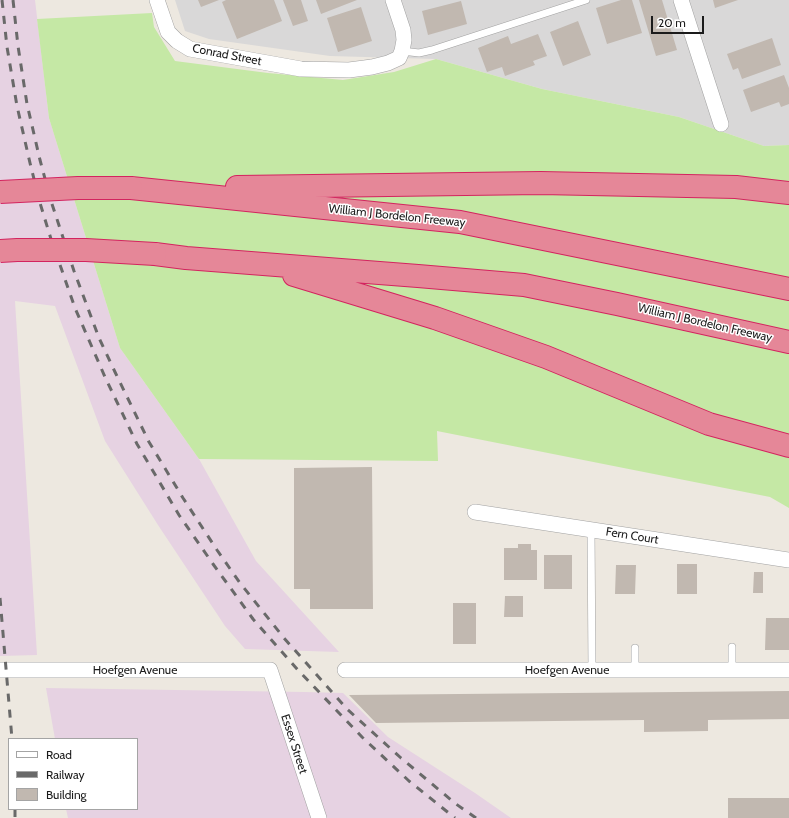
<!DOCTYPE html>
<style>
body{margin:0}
#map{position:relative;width:789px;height:818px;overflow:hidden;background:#ede8e0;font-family:Cabin,sans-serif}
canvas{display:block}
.legend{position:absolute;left:8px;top:738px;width:130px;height:72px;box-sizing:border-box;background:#fff;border:1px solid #a4a4a4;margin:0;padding:5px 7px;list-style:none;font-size:12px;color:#1b1b1b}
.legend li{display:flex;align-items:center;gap:8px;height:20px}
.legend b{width:20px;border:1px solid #a4a4a4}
.scale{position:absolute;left:651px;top:16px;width:53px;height:18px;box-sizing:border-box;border:2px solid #1b1b1b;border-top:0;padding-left:5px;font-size:12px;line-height:14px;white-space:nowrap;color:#1b1b1b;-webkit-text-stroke:3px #fff;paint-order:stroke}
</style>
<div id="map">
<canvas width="789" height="818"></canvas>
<ul class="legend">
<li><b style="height:5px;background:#fff"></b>Road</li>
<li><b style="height:5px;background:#696969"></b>Railway</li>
<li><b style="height:11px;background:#c1b8b0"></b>Building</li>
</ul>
<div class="scale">20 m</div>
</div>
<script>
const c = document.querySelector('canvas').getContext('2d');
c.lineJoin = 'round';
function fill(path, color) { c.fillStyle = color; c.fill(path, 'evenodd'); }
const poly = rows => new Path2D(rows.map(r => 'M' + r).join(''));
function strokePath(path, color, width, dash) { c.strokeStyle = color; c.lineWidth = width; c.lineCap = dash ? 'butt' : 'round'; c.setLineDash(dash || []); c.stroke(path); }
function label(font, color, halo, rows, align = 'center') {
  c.font = font + ' Cabin,sans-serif'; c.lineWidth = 3; c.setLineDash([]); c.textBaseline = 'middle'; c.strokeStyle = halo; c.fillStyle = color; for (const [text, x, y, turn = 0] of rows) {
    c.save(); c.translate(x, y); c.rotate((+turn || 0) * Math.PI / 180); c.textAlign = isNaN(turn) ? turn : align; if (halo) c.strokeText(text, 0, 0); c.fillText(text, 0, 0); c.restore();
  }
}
fill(poly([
 [175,0,789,0,789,145,764,146,679,117,542,89,436,59,330,56,209,39,185,31]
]), '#d9d8d8');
fill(poly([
 [0,0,35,0,49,118,120,348,199,459,256,561,339,652,245,649,225,626,158,525,105,441,55,306,15,301,37,655,0,656],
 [46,688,304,692,343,693,388,737,475,793,511,818,68,818,66,809,137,809,137,739,55,739]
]), '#e6d2e2');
fill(poly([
 [152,13,154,27,175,61,268,73,343,80,394,72,436,59,542,89,679,117,764,146,789,145,789,508,770,497,437,431,438,461,199,459,120,348,49,118,37,19]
]), '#c5e8a5');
fill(poly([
 [198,0,219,0,201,7],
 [226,0,274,0,282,21,237,39,222,2],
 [283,0,301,0,308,21,293,26],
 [316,0,357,0,321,14],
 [621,0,632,0,642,33,607,44,596,8],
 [639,0,662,0,677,50,656,56],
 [713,0,738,0,715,8],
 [461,1,467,24,428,35,422,11],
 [361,7,372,41,338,52,327,18],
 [578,21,591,55,563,66,550,32],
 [538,34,547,56,533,61,535,65,505,76,502,67,487,72,478,48,508,36,511,44],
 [772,38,781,65,742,79,738,68,733,70,727,54],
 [784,75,789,88,789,104,781,107,779,102,751,112,743,90],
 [372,467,373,609,310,609,310,589,294,589,294,468],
 [518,544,531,544,531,550,537,550,537,580,504,580,504,548,518,548],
 [544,555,572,555,572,589,544,589],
 [677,564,697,564,697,594,677,594],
 [616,565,636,565,635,594,615,594],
 [754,572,763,572,763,593,753,593],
 [505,596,523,596,523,617,504,617],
 [453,603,476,603,476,644,453,644],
 [766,618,789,618,789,650,765,650],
 [789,691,789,719,708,720,708,731,644,732,644,720,376,723,349,695],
 [728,798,789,798,789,818,728,818]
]), '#c1b8b0');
const lane = poly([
 [402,51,419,53,432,50,586,0],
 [591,530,592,670],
 [732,647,732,670],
 [635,670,635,648]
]);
const street = poly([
 [157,0,168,32,177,41,190,49,301,69,349,70,372,67,388,63,399,58,402,51,404,40,403,30,393,0],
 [681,0,721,124],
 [475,512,789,560],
 [0,670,270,670,319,818],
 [345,670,789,670]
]);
const highway = poly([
 [237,187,541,183,736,187,789,193],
 [131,188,460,222,789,289],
 [155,254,186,258,418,276,524,285,617,304,789,342],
 [294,275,435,318,546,357,709,424,789,446]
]);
strokePath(lane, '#a2a2a2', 8);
strokePath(street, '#a2a2a2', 16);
strokePath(highway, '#d3245f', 24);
strokePath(lane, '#fff', 7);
strokePath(street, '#fff', 15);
strokePath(highway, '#e58798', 22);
strokePath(poly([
 [2,0,7,47,17,106,30,163,40,203,51,239,75,308,105,377,137,444,179,515,213,564,253,619,298,670,362,737,409,781,455,818],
 [13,0,18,46,27,104,40,160,51,201,74,271,99,338,115,372,149,442,183,498,217,550,240,583,284,638,347,709,401,758,456,804,476,818],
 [0,598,12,739],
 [15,809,15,818]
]), '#696969', 3, [8, 8]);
const highwayBridge = poly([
 [0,192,78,188,131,188],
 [0,251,17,250,86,250,155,254]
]);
strokePath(highwayBridge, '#d3245f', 24, []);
strokePath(highwayBridge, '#e58798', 22);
label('12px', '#1b1b1b', '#fff', [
 ["Conrad Street",227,55,11],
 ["William J Bordelon Freeway",397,216,6],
 ["William J Bordelon Freeway",705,323,13],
 ["Fern Court",632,536,9],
 ["Hoefgen Avenue",135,670],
 ["Hoefgen Avenue",567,670],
 ["Essex Street",294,744,72]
]);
</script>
